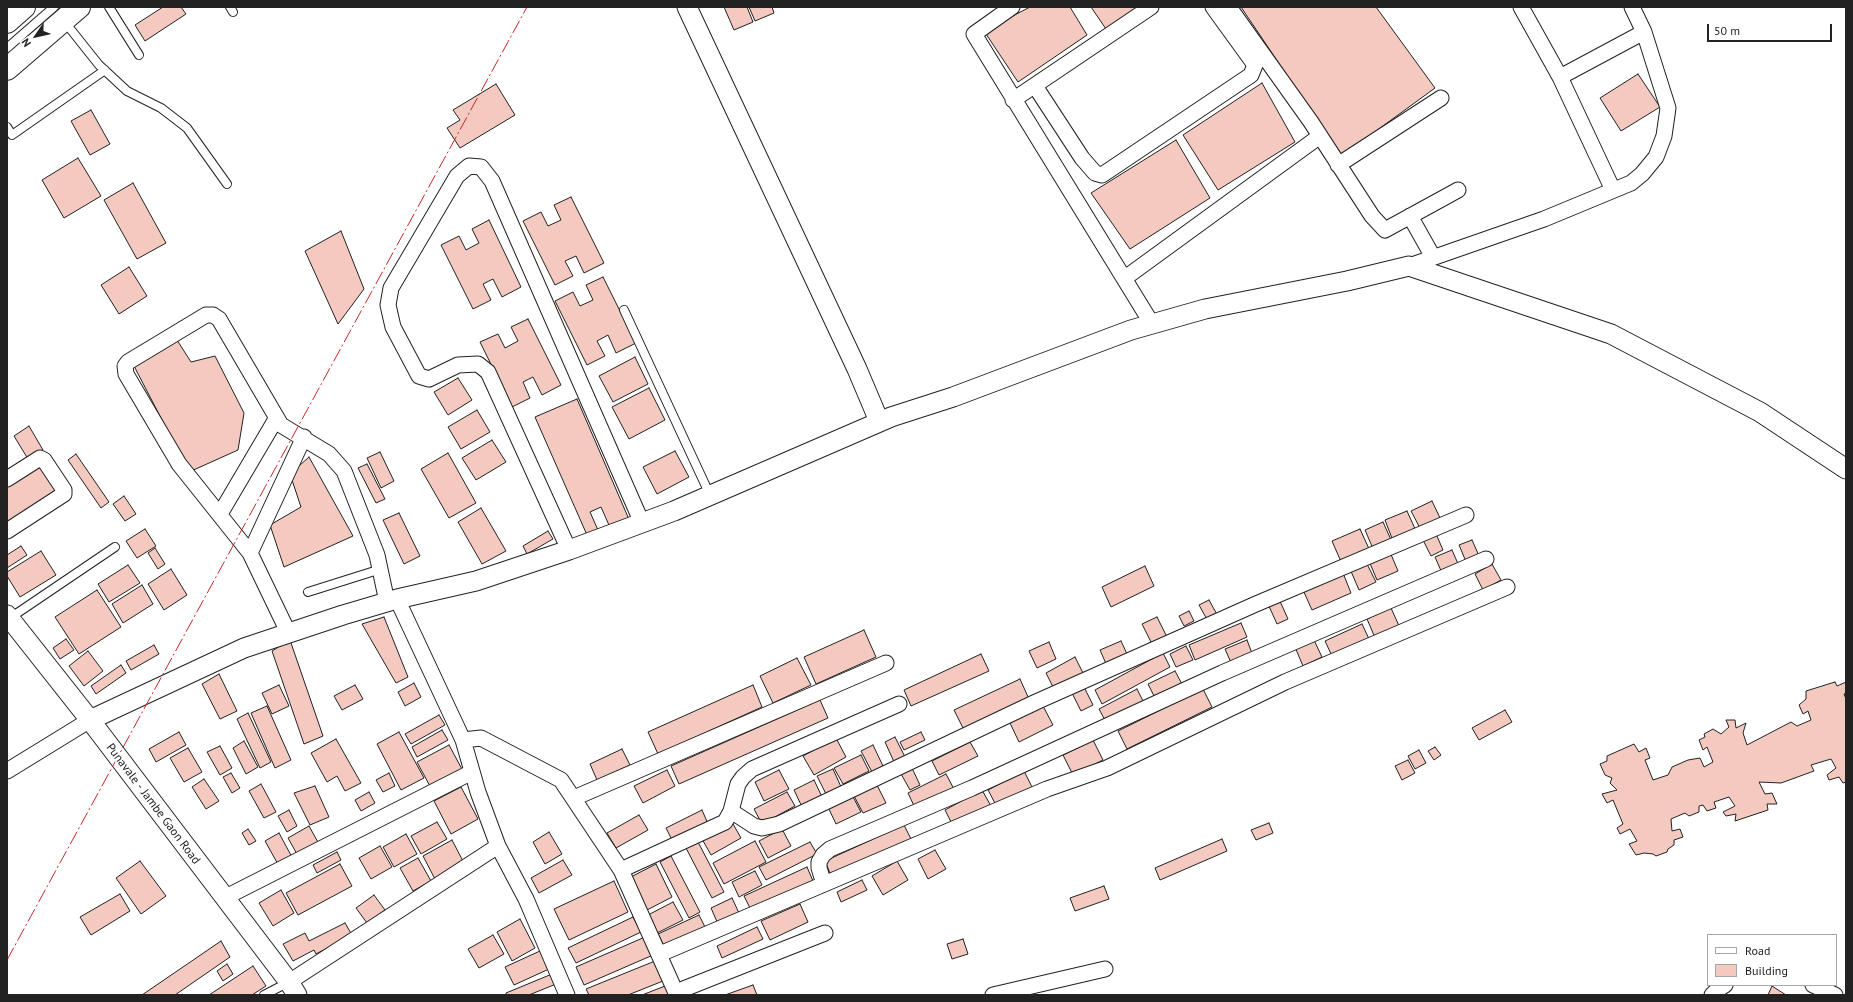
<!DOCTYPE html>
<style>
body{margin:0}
#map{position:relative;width:1853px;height:1002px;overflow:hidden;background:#fff;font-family:"PT Sans",sans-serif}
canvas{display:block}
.frame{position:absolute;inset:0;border:8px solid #222;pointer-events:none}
.legend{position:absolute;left:1707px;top:934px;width:130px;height:52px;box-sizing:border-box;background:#fff;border:1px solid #a7a7a7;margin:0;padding:5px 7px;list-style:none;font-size:12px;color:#222}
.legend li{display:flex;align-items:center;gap:8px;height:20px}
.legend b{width:20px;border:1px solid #a7a7a7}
.north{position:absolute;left:16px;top:16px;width:40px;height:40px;-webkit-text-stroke:3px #fff;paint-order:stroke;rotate:236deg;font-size:11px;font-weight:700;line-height:16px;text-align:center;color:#222}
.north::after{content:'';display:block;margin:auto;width:14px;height:18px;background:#222;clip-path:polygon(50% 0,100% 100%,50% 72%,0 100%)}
.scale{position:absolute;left:1707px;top:24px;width:125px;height:18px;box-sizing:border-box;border:2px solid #222;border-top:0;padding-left:5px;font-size:12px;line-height:14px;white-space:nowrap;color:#222;-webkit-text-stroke:3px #fff;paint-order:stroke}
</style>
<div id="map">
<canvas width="1853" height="1002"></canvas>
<div class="frame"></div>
<ul class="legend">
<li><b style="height:5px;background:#fff"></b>Road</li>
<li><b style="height:11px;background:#f3c9c0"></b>Building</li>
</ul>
<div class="north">N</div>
<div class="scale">50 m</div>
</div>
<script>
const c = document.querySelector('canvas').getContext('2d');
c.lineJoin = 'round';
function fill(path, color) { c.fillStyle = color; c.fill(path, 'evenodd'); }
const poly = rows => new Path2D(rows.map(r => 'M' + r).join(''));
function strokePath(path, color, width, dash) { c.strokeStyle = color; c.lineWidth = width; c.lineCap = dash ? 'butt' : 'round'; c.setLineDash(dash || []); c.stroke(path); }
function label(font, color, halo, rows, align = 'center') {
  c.font = font + ' "PT Sans",sans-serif'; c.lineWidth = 3; c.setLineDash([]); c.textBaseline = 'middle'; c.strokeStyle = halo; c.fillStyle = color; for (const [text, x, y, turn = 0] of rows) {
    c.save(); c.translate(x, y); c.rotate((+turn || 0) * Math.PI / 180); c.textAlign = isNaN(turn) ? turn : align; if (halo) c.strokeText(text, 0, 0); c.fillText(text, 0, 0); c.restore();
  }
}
const building = poly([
 [163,7,181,7,186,14,145,41,135,25,163,7],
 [724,7,747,7,753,22,734,30,724,7],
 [749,7,772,7,774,13,755,21,749,7],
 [1030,7,1070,7,1087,35,1018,82,984,31,1030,7],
 [1091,7,1140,7,1106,29,1091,7],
 [1241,7,1376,7,1435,88,1339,158,1340,154,1241,7],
 [1638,74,1660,107,1621,131,1600,98,1638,74],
 [1262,83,1295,142,1218,190,1183,135,1262,83],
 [496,84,515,115,460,148,447,128,460,120,453,110,496,84],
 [91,110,110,144,90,155,71,121,91,110],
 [1176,140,1210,198,1130,249,1091,193,1176,140],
 [78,158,101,196,64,218,42,180,78,158],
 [133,183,166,243,137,259,104,200,133,183],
 [571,197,604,263,584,273,576,256,565,261,573,276,555,285,523,221,541,212,548,226,561,220,554,205,571,197],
 [489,220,521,287,502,297,493,279,483,284,491,300,473,309,441,245,459,236,466,250,479,243,472,229,489,220],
 [341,231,364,289,338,324,305,251,341,231],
 [129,267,147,296,119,314,101,285,129,267],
 [603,277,636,343,616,353,608,335,597,341,605,356,587,365,555,301,573,292,580,306,593,300,586,285,603,277],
 [528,319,561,385,542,395,533,377,523,382,530,398,512,407,480,342,498,334,505,348,518,341,511,327,528,319],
 [177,340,191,362,215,356,244,413,238,450,189,472,134,366,177,340],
 [635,357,648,384,613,402,599,376,635,357],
 [458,378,472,400,448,415,434,392,458,378],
 [649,388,665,420,629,439,612,407,649,388],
 [577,399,631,524,612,532,601,507,590,512,598,530,587,535,535,417,577,399],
 [477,410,490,432,461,449,448,427,477,410],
 [29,426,43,450,28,459,14,436,29,426],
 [492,440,506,462,476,480,462,458,492,440],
 [675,451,689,477,657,494,643,467,675,451],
 [380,452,394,481,381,488,367,458,380,452],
 [448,453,476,503,449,518,421,469,448,453],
 [76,454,109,502,101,508,68,460,76,454],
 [309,457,353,536,284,567,270,525,301,507,290,474,309,457],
 [367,464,385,499,376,503,358,468,367,464],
 [41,465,58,493,7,526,7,486,41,465],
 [124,496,136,514,125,521,113,504,124,496],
 [1432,501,1441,520,1421,530,1411,511,1432,501],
 [481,508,506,551,482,564,458,522,481,508],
 [1407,511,1416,531,1393,541,1385,520,1407,511],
 [399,513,420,556,404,564,383,520,399,513],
 [1383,522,1392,542,1374,551,1365,530,1383,522],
 [145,529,156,546,137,558,126,541,145,529],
 [1360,529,1370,551,1342,564,1332,541,1360,529],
 [548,531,553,539,527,554,523,546,548,531],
 [1436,534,1443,550,1431,556,1423,540,1436,534],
 [1472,540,1480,558,1467,564,1459,545,1472,540],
 [21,546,27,555,7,568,7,555,21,546],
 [155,548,165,564,158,569,148,553,155,548],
 [1452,550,1459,566,1442,573,1435,557,1452,550],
 [41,551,56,575,20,597,7,576,7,572,41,551],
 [1390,552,1398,571,1377,580,1369,561,1390,552],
 [1366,562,1376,582,1359,590,1350,569,1366,562],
 [1492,564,1501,580,1483,590,1475,574,1492,564],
 [128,565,140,583,109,602,98,584,128,565],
 [1145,566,1154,586,1111,607,1102,587,1145,566],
 [171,569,187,595,164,610,148,584,171,569],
 [1343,573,1351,593,1312,610,1303,590,1343,573],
 [142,585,153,604,123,623,112,604,142,585],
 [97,590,121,627,79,654,55,617,97,590],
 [1279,599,1288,619,1277,624,1268,604,1279,599],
 [1209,600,1219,618,1209,623,1199,605,1209,600],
 [1391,608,1400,628,1376,640,1367,619,1391,608],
 [1189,611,1194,621,1184,626,1179,616,1189,611],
 [384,617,408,677,396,683,362,624,384,617],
 [1157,617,1167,637,1152,644,1142,624,1157,617],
 [1241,623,1247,637,1195,660,1189,645,1241,623],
 [1362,624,1370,641,1333,658,1325,641,1362,624],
 [864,630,876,657,816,684,804,657,864,630],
 [1313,638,1322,657,1303,666,1295,647,1313,638],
 [66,639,74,650,60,659,53,648,66,639],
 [290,640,323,736,304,744,272,651,290,640],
 [1247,640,1253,656,1232,665,1225,649,1247,640],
 [1121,641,1128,656,1107,666,1100,650,1121,641],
 [1049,642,1056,659,1037,668,1029,651,1049,642],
 [154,645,159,654,131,670,126,661,154,645],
 [1186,646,1193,660,1176,667,1170,654,1186,646],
 [88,651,103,671,84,686,69,666,88,651],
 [1163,653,1170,667,1102,704,1095,690,1163,653],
 [981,654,989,671,911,706,904,690,981,654],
 [1075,657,1083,673,1054,689,1046,673,1075,657],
 [797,658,811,685,773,703,760,676,797,658],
 [121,665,126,673,96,694,91,686,121,665],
 [1175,671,1183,686,1156,700,1148,684,1175,671],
 [219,674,237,711,220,719,202,684,219,674],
 [1020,679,1029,699,964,730,954,710,1020,679],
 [1835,682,1837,686,1846,682,1846,693,1844,694,1846,699,1846,782,1843,783,1839,777,1829,780,1827,775,1836,768,1831,759,1811,765,1814,771,1781,783,1759,782,1765,794,1772,793,1777,804,1767,804,1768,810,1735,821,1736,814,1726,816,1723,812,1735,806,1729,797,1714,802,1716,808,1707,811,1703,805,1699,806,1699,812,1689,816,1685,813,1671,819,1672,831,1680,829,1683,837,1674,840,1674,845,1668,849,1667,852,1656,856,1653,854,1644,853,1636,855,1629,844,1637,841,1630,829,1620,834,1617,828,1623,824,1613,800,1607,803,1602,794,1617,790,1610,783,1612,778,1605,775,1600,764,1607,761,1607,756,1634,744,1639,752,1646,748,1650,758,1645,760,1653,780,1668,775,1672,767,1688,760,1700,758,1704,767,1713,762,1707,747,1703,750,1699,740,1705,737,1704,734,1713,729,1721,734,1729,727,1726,720,1735,720,1736,728,1746,723,1743,733,1747,745,1791,722,1797,726,1811,720,1808,711,1803,714,1799,705,1806,699,1806,691,1835,682],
 [414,683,421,697,405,706,398,692,414,683],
 [279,685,289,706,272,714,262,693,279,685],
 [355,685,363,699,342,710,334,696,355,685],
 [753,685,762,707,658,754,648,732,753,685],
 [1084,687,1093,705,1081,711,1072,693,1084,687],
 [1137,689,1144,703,1106,722,1099,709,1137,689],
 [1203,689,1212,707,1127,749,1118,731,1203,689],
 [820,700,828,718,679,784,671,766,820,700],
 [267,706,291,760,275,768,251,713,267,706],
 [1043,706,1053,725,1019,742,1010,723,1043,706],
 [1505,710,1512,722,1479,740,1472,728,1505,710],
 [248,713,271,762,260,768,237,719,248,713],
 [439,715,445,725,411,744,405,734,439,715],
 [442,730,448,740,417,757,412,747,442,730],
 [179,732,186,745,156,762,149,749,179,732],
 [399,732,424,778,401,790,377,744,399,732],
 [921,732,925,740,904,750,900,742,921,732],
 [895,737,906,759,895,764,885,742,895,737],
 [836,738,846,757,814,775,803,756,836,738],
 [336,739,361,783,345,791,337,776,327,782,311,753,336,739],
 [1093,740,1103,760,1073,775,1063,755,1093,740],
 [244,741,258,767,246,774,233,748,244,741],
 [970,742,978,756,939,775,932,761,970,742],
 [449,745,463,771,431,788,417,762,449,745],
 [873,745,883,766,872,772,861,751,873,745],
 [220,746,232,768,220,775,207,752,220,746],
 [1435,747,1441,755,1434,760,1428,751,1435,747],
 [188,748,202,772,184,782,170,758,188,748],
 [622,749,630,765,597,780,590,764,622,749],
 [1419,750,1426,763,1415,769,1408,756,1419,750],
 [861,755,869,771,843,784,834,768,861,755],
 [1408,760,1415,773,1402,780,1395,766,1408,760],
 [911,766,920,785,910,790,900,772,911,766],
 [833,769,842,789,827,796,817,776,833,769],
 [667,770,675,786,643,803,634,786,667,770],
 [779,770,789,789,764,801,755,782,779,770],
 [1024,771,1033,789,997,807,988,790,1024,771],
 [231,773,240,788,232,793,223,777,231,773],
 [389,773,395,786,383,792,376,780,389,773],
 [946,774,955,791,916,810,908,793,946,774],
 [204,779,219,801,206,809,192,787,204,779],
 [814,780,823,799,803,809,794,790,814,780],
 [876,783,886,803,863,813,853,794,876,783],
 [261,784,276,812,264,818,249,791,261,784],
 [315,786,329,817,310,825,294,793,315,786],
 [461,787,478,819,451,834,434,801,461,787],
 [982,790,991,806,953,826,945,810,982,790],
 [369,792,375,803,361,811,355,800,369,792],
 [787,792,795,806,762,824,754,809,787,792],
 [852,795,861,812,836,824,828,807,852,795],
 [289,810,297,826,287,832,278,816,289,810],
 [702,810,709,826,674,844,666,828,702,810],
 [639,815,648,830,616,848,607,833,639,815],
 [437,822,447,839,421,854,411,836,437,822],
 [732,822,741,838,711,855,702,839,732,822],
 [1269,823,1273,833,1256,840,1251,830,1269,823],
 [904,825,912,841,832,878,825,861,904,825],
 [309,826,319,844,298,856,288,838,309,826],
 [248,829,256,841,249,845,242,833,248,829],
 [782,829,791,846,768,858,759,841,782,829],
 [549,832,562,854,545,864,533,842,549,832],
 [279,833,293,859,279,866,265,841,279,833],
 [406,834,417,854,394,867,383,847,406,834],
 [1222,839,1227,851,1160,880,1155,868,1222,839],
 [452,840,465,865,436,881,423,856,452,840],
 [755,841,766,862,724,884,713,863,755,841],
 [698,842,724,892,712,898,686,848,698,842],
 [810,842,817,854,766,880,759,867,810,842],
 [380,846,392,867,371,879,359,858,380,846],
 [935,850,946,869,928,879,918,859,935,850],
 [337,852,341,860,317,873,313,865,337,852],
 [671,856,700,912,689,918,660,862,671,856],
 [418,858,431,881,413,891,400,868,418,858],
 [563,860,572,875,539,893,531,878,563,860],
 [140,861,166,896,141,914,116,878,140,861],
 [897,861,908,880,883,895,872,876,897,861],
 [340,864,352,886,298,915,286,893,340,864],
 [656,864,672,897,647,910,631,877,656,864],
 [807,867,813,881,751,910,744,896,807,867],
 [755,871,762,885,739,897,732,882,755,871],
 [862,880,867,890,841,902,837,892,862,880],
 [614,881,628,912,569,940,554,909,614,881],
 [1104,886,1109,899,1075,911,1070,898,1104,886],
 [281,890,294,913,273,926,259,903,281,890],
 [120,894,130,911,91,935,80,917,120,894],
 [374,895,385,910,367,923,356,908,374,895],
 [732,898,739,913,718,924,711,908,732,898],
 [673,902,683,920,657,933,648,915,673,902],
 [800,904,808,922,770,940,761,921,800,904],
 [699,915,705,927,664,946,658,934,699,915],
 [633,917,641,932,576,963,568,948,633,917],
 [520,919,535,948,512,961,497,932,520,919],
 [345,923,352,935,316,954,314,950,293,961,283,944,305,933,309,941,345,923],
 [757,927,763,939,722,958,717,946,757,927],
 [493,935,504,954,479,968,468,949,493,935],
 [645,937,653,955,584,985,576,967,645,937],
 [963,939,968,954,952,959,947,944,963,939],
 [221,941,230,957,175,995,142,995,221,941],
 [540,951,549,969,514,985,505,967,540,951],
 [655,961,663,981,628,995,589,995,586,989,655,961],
 [227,964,233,974,223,981,217,971,227,964],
 [253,966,266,986,252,995,209,995,253,966],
 [552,974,556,984,529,995,506,995,506,993,552,974],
 [753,985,757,995,725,995,753,985],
 [665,986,669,995,642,995,665,986],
 [1772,986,1786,995,1768,995,1772,986]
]);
fill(building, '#f3c9c0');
strokePath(building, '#222', 1);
const service = poly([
 [109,7,139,55],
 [230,7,233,12],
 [64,21,99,65,127,91,161,108,187,128,227,184],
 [7,48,54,7],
 [7,127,12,135,105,70],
 [624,310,710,495],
 [308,592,381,569],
 [10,618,115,547],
 [264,995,289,982]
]);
const minor = poly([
 [1012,7,974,34,1152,324],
 [1229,7,1311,122,1372,216,1385,230,1458,190],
 [1521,7,1560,77,1613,190],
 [1560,77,1644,32],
 [1035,86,1082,158,1095,173,1102,175,1251,75,1255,65,1213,7],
 [1013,100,1151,7],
 [1338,165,1441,98],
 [1410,216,1433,257],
 [1409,266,1544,219,1631,183,1642,174,1656,157,1664,136,1668,108,1644,32,1632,7],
 [1125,278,1320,136],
 [7,479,40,458,44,460,64,490,64,494,7,531],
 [220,514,276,419],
 [569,550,488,372,478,364,458,365,429,379,419,376,393,327,388,305,391,288,457,176,469,166,481,167,492,181,642,523],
 [250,553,179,464,126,374,125,366,128,362,206,315,213,315,219,319,281,425,329,454,344,471,377,555,387,602],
 [397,599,463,740,478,792,498,846,526,899,567,995],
 [288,632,250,553,304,437],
 [463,740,481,738,561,780,621,870,677,995],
 [7,771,90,720],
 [574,798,886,663],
 [731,811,754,826,762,828,779,824,1036,702,1256,604,1466,515],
 [621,870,725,822,731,811,738,784,743,777,752,769,899,704],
 [824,884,819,868,819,862,823,855,830,849,972,788,1222,673,1486,559],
 [224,898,472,772],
 [660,954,1047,789,1107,768,1285,682,1507,587],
 [289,982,498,846],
 [1813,985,1835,995],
 [676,992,825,933],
 [993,995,1105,969],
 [1712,995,1717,990,1725,985]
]);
const tertiary = poly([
 [687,7,857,369,879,421],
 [7,615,90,720,289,982,297,995],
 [90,720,244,648,343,615,397,599,476,581,569,550,674,511,891,417,953,397,1131,330,1205,309,1347,281,1409,266,1611,334,1760,412,1846,469]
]);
const primary = poly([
 [7,22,24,7],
 [7,69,79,7]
]);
strokePath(service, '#222', 10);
strokePath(minor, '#222', 17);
strokePath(tertiary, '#222', 21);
strokePath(primary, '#222', 24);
strokePath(service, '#fff', 8);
strokePath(minor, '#fff', 15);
strokePath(tertiary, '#fff', 19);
strokePath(primary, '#fff', 22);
strokePath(poly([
 [7,960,527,7]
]), '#c62828', 1, [14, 3, 2, 3]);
label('12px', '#222', '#fff', [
 ["Punavale - Jambe Gaon Road",153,804,53]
]);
</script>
